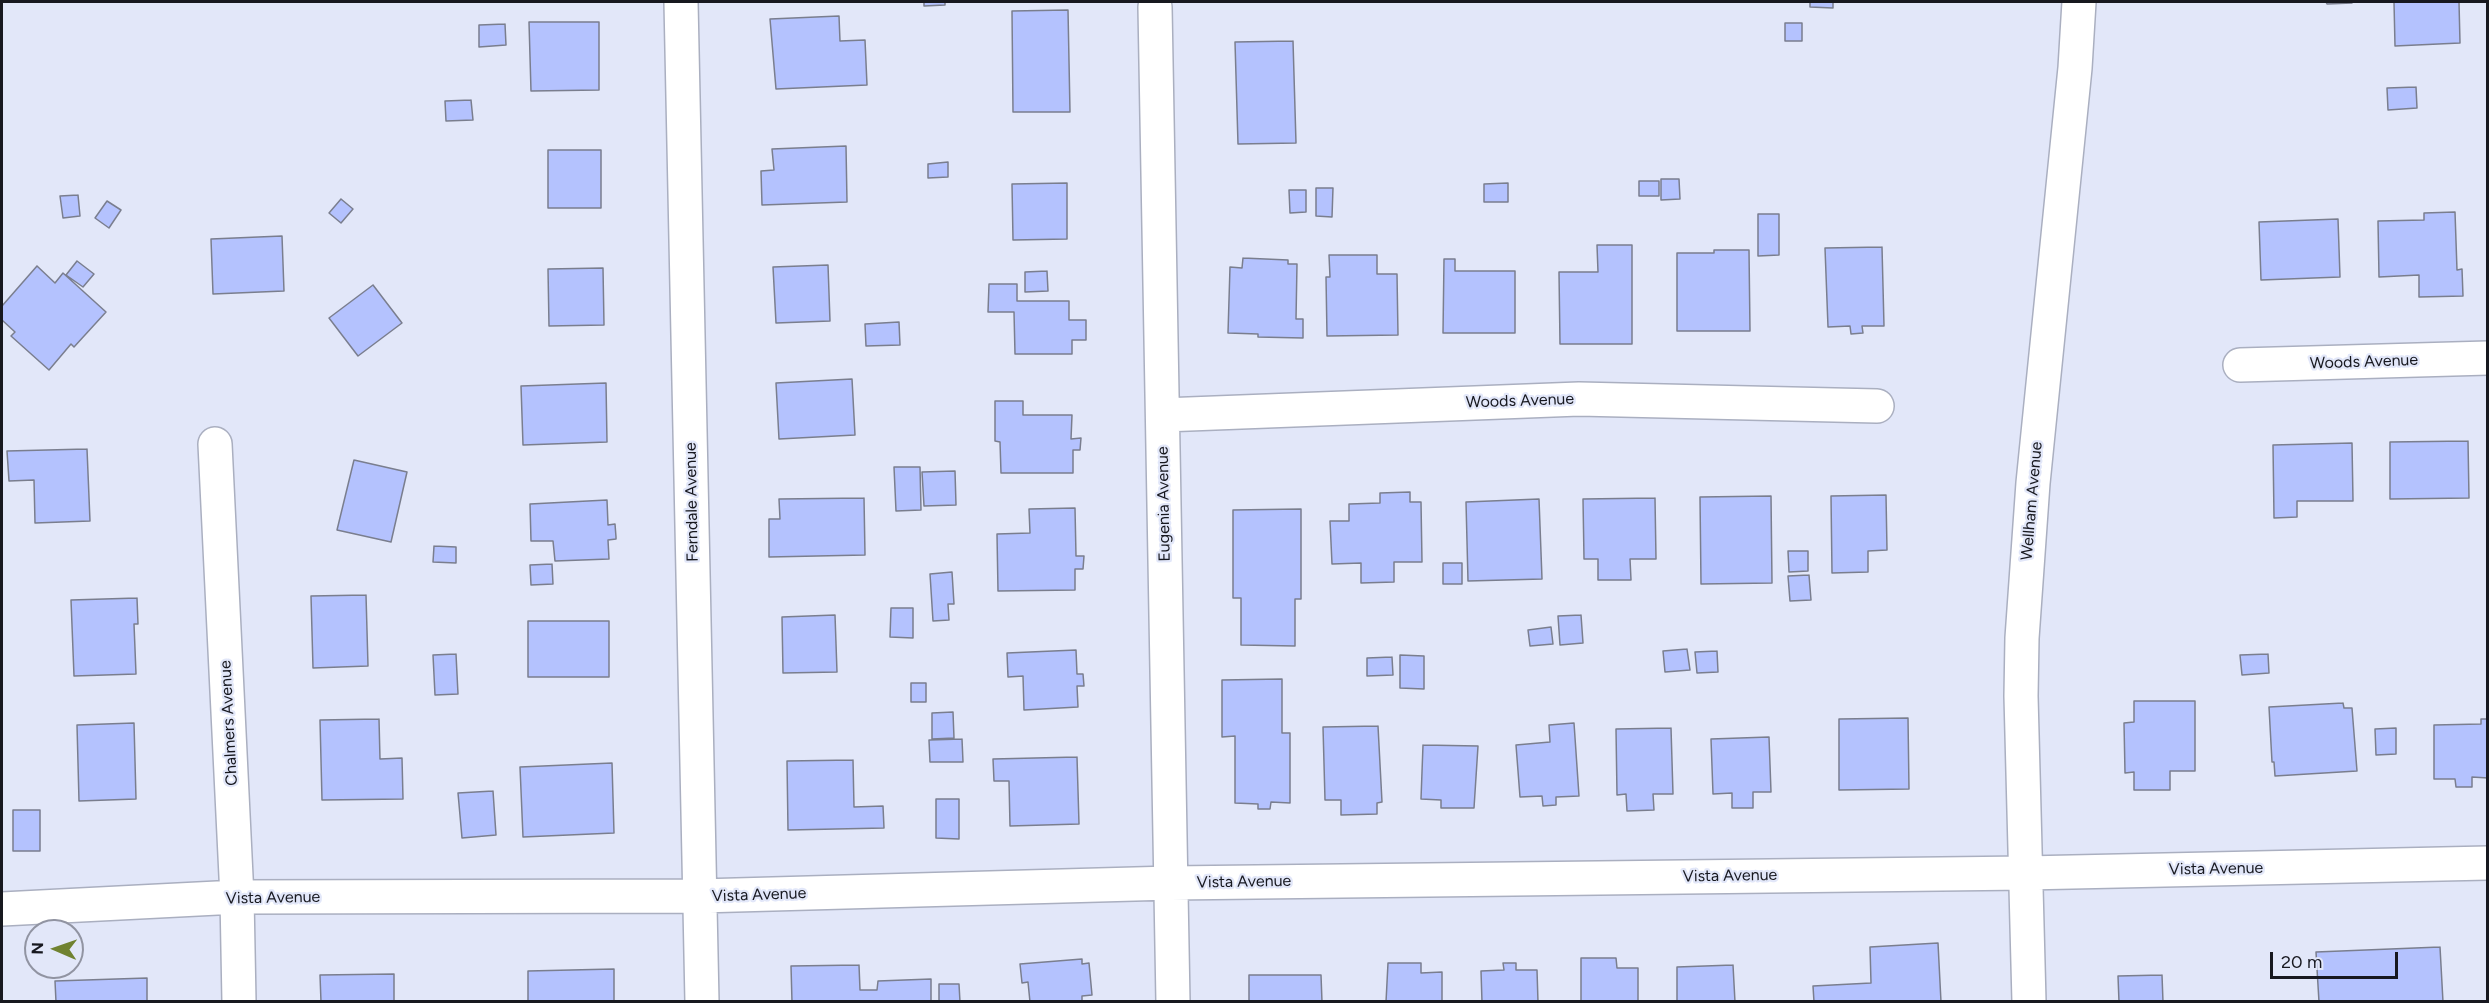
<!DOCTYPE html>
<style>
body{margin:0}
#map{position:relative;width:2489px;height:1003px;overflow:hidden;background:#e2e7f9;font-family:Figtree,sans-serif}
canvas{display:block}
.frame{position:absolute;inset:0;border:3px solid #17181f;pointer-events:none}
.north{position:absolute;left:24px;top:919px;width:60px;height:60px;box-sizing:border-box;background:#e2e7f9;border:2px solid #9194a2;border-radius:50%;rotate:272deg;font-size:16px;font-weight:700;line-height:24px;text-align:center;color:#17181f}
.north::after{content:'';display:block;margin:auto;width:21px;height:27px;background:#708231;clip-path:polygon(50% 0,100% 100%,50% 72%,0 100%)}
.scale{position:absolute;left:2270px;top:952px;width:128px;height:27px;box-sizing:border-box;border:3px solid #17181f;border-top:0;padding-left:8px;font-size:18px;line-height:21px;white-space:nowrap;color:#17181f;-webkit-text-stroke:4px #e2e7f9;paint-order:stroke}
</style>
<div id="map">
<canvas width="2489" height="1003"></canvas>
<div class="frame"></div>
<div class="north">N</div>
<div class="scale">20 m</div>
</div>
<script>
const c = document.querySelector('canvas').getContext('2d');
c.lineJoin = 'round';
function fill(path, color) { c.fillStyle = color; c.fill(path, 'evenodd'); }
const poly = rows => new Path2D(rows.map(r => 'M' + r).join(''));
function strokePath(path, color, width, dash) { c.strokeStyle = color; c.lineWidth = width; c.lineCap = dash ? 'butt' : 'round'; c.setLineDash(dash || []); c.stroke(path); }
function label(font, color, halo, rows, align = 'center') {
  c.font = font + ' Figtree,sans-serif'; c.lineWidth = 4.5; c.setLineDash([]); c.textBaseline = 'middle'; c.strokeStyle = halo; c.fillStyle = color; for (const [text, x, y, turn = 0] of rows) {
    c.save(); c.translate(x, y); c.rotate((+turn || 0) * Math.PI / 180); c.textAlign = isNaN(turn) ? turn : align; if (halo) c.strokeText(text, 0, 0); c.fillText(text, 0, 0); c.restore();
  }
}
const building = poly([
 [924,2,945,2,945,5,924,6,924,2],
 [1810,2,1833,2,1833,8,1810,7,1810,2],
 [2326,2,2352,2,2352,3,2327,4,2326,2],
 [2394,2,2459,2,2460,43,2395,46,2394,2],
 [1068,10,1070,112,1013,112,1012,11,1068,10],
 [839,16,840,41,865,40,867,85,776,89,770,19,839,16],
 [529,22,599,22,599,90,531,91,529,22],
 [1785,23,1802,23,1802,41,1785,41,1785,23],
 [505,24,506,45,479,47,479,25,505,24],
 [1293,41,1296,143,1238,144,1235,42,1293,41],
 [2416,87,2417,108,2388,110,2387,88,2416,87],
 [471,100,473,120,446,121,445,101,471,100],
 [846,146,847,202,762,205,761,171,774,170,772,149,846,146],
 [548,150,601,150,601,208,548,208,548,150],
 [948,162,948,177,928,178,928,164,948,162],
 [1661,179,1679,179,1680,199,1661,200,1661,179],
 [1639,181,1659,181,1659,196,1639,196,1639,181],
 [1067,183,1067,239,1013,240,1012,184,1067,183],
 [1508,183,1508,202,1484,202,1484,184,1508,183],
 [1316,188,1333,188,1332,217,1316,216,1316,188],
 [1289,190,1306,190,1306,212,1290,213,1289,190],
 [78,195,80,216,63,218,60,196,78,195],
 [341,199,353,209,341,223,329,213,341,199],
 [107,201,121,210,109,228,95,218,107,201],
 [2455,212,2457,270,2462,269,2463,296,2419,297,2419,275,2379,277,2378,221,2424,220,2424,213,2455,212],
 [1758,214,1779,214,1779,255,1758,256,1758,214],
 [2338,219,2340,277,2261,280,2259,222,2338,219],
 [282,236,284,291,213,294,211,239,282,236],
 [1597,245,1632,245,1632,344,1560,344,1559,272,1598,272,1597,245],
 [1882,247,1884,326,1862,326,1863,333,1851,334,1850,326,1828,327,1825,248,1882,247],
 [1714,250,1749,250,1750,331,1677,331,1677,253,1714,253,1714,250],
 [1329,255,1377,255,1377,274,1397,274,1398,335,1327,336,1326,277,1330,277,1329,255],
 [1243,258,1288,260,1288,264,1297,264,1296,319,1303,319,1303,338,1258,337,1258,334,1228,333,1230,267,1242,268,1243,258],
 [1444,259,1455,259,1455,271,1515,271,1515,333,1443,333,1444,259],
 [77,261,94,274,83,287,66,275,77,261],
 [828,265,830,321,776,323,773,267,828,265],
 [37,266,55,283,63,273,106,312,74,347,71,344,49,370,11,336,15,332,2,320,2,306,37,266],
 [603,268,604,325,549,326,548,269,603,268],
 [1047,271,1048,291,1025,292,1025,272,1047,271],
 [989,284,1017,284,1017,301,1069,301,1069,320,1086,320,1086,340,1072,340,1072,354,1015,354,1014,312,988,312,989,284],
 [373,285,402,323,358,356,329,318,373,285],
 [899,322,900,345,866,346,865,324,899,322],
 [852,379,855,435,779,439,776,383,852,379],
 [606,383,607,442,523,445,521,386,606,383],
 [995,401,1023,401,1023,415,1072,415,1071,439,1081,438,1080,450,1073,450,1073,473,1001,473,1000,442,995,441,995,401],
 [2468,441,2469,498,2390,499,2390,442,2468,441],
 [2352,443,2353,501,2297,501,2297,517,2274,518,2273,445,2352,443],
 [87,449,90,521,35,523,34,480,9,481,7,451,87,449],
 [354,460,407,472,391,542,337,530,354,460],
 [894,467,920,467,921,510,896,511,894,467],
 [955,471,956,505,924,506,922,472,955,471],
 [1410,492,1410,502,1421,502,1422,562,1394,562,1394,582,1361,583,1361,563,1332,564,1330,521,1349,521,1349,504,1380,503,1380,493,1410,492],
 [1886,495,1887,550,1868,551,1868,572,1832,573,1831,496,1886,495],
 [1771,496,1772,583,1701,584,1700,497,1771,496],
 [864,498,865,555,769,557,769,519,780,519,779,499,864,498],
 [1655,498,1656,559,1630,559,1631,580,1598,580,1598,559,1584,559,1583,499,1655,498],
 [1539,499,1542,579,1468,581,1466,502,1539,499],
 [607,500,608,525,615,524,616,537,616,539,608,540,609,559,555,561,553,541,531,541,530,504,607,500],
 [1075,508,1076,556,1084,556,1083,569,1075,569,1075,590,998,591,997,534,1030,533,1029,509,1075,508],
 [1301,509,1301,599,1295,599,1295,646,1241,645,1241,598,1233,598,1233,510,1301,509],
 [434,546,456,547,456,563,433,562,434,546],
 [1788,551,1808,551,1808,571,1789,572,1788,551],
 [1443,563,1462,563,1462,584,1443,584,1443,563],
 [552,564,553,584,531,585,530,565,552,564],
 [952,572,954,604,948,604,949,620,933,621,930,574,952,572],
 [1809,575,1811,600,1790,601,1788,576,1809,575],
 [366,595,368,666,313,668,311,596,366,595],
 [137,598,138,624,134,624,136,674,74,676,71,600,137,598],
 [891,608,913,608,913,638,890,637,891,608],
 [835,615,837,672,783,673,782,617,835,615],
 [1581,615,1583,643,1560,645,1558,616,1581,615],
 [528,621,609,621,609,677,528,677,528,621],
 [1551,627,1553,644,1530,646,1528,630,1551,627],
 [1687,649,1690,670,1665,672,1663,651,1687,649],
 [1076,650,1077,674,1083,674,1084,686,1077,686,1078,707,1024,710,1023,676,1008,677,1007,653,1076,650],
 [1717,651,1718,672,1697,673,1695,652,1717,651],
 [456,654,458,694,435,695,433,655,456,654],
 [2268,654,2269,673,2242,675,2240,655,2268,654],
 [1400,655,1424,656,1424,689,1400,688,1400,655],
 [1392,657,1393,675,1367,676,1367,658,1392,657],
 [1282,679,1282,733,1290,733,1290,803,1271,802,1270,809,1258,809,1258,804,1235,803,1235,736,1222,737,1222,680,1282,679],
 [911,683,926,683,926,702,911,702,911,683],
 [2134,701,2195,701,2195,771,2170,771,2170,790,2134,790,2134,772,2125,773,2124,723,2134,722,2134,701],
 [2343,703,2344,708,2352,708,2357,771,2275,776,2274,762,2272,762,2269,707,2343,703],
 [953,712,954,738,932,739,932,713,953,712],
 [1908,718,1909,789,1839,790,1839,719,1908,718],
 [379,719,380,759,402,758,403,799,322,800,320,720,379,719],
 [2481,719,2488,719,2488,778,2472,777,2472,787,2456,787,2455,779,2434,779,2434,725,2481,724,2481,719],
 [134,723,136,799,79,801,77,725,134,723],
 [1574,723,1579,796,1556,797,1556,805,1543,806,1542,796,1520,797,1516,745,1550,742,1549,725,1574,723],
 [1378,726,1382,802,1377,803,1377,814,1341,815,1341,800,1325,800,1323,727,1378,726],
 [1671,728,1673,794,1653,794,1654,810,1627,811,1626,794,1617,795,1616,729,1671,728],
 [2396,728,2396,754,2376,755,2375,729,2396,728],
 [1769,737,1771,792,1753,792,1753,808,1732,808,1732,793,1713,794,1711,739,1769,737],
 [962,739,963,762,930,762,929,740,962,739],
 [1423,745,1478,746,1474,808,1441,808,1441,800,1421,799,1423,745],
 [1077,757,1079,824,1010,826,1009,781,994,781,993,759,1077,757],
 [853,760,854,807,883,806,884,828,788,830,787,761,853,760],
 [612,763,614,833,523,837,520,767,612,763],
 [493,791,496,835,462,838,458,793,493,791],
 [936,799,959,799,959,839,936,838,936,799],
 [13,810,40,810,40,851,13,851,13,810],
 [1938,943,1941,1002,1814,1002,1813,986,1871,983,1870,947,1938,943],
 [2440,947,2443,1002,2319,1002,2316,952,2440,947],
 [1581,958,1616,958,1617,968,1638,968,1638,1002,1581,1002,1581,958],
 [1082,959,1082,964,1089,963,1092,995,1082,996,1082,1002,1030,1002,1028,982,1022,983,1020,964,1082,959],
 [1388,963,1421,963,1421,973,1442,972,1442,1002,1386,1002,1388,963],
 [1503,963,1516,963,1516,970,1537,970,1538,1002,1482,1002,1481,971,1504,970,1503,963],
 [859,965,860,990,877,990,878,981,931,979,931,1002,792,1002,791,966,859,965],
 [1733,965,1735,1002,1677,1002,1677,967,1733,965],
 [614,969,614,1002,528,1002,528,971,614,969],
 [394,974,394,1002,321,1002,320,975,394,974],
 [1249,975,1321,975,1322,1002,1249,1002,1249,975],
 [2162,975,2163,1002,2119,1002,2118,976,2162,975],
 [147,978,147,1002,56,1002,55,981,147,978],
 [939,984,959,984,960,1002,939,1002,939,984]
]);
fill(building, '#b4c2fe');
strokePath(building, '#7a7e8e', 1.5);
const minor = poly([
 [681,2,702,1002],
 [1155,7,1173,1002],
 [2240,365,2488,358],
 [1163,415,1579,399,1877,406],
 [215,444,237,897,239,1002],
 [2,909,237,897,700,896,1171,883,2026,873,2488,863],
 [2029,1002,2021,696,2022,638,2033,483,2075,68,2079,2]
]);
strokePath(minor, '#aaafc0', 36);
strokePath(minor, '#fff', 33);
label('16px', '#17181f', '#e2e7f9', [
 ["Woods Avenue",2364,362,-2],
 ["Woods Avenue",1520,401,-2],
 ["Wellham Avenue",2032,501,-85],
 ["Ferndale Avenue",692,502,-91],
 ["Eugenia Avenue",1164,504,-91],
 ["Chalmers Avenue",229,723,-93],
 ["Vista Avenue",2216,869,-1],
 ["Vista Avenue",1730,876,-1],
 ["Vista Avenue",1244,882,-1],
 ["Vista Avenue",759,895,-2],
 ["Vista Avenue",273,898,-1]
]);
</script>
